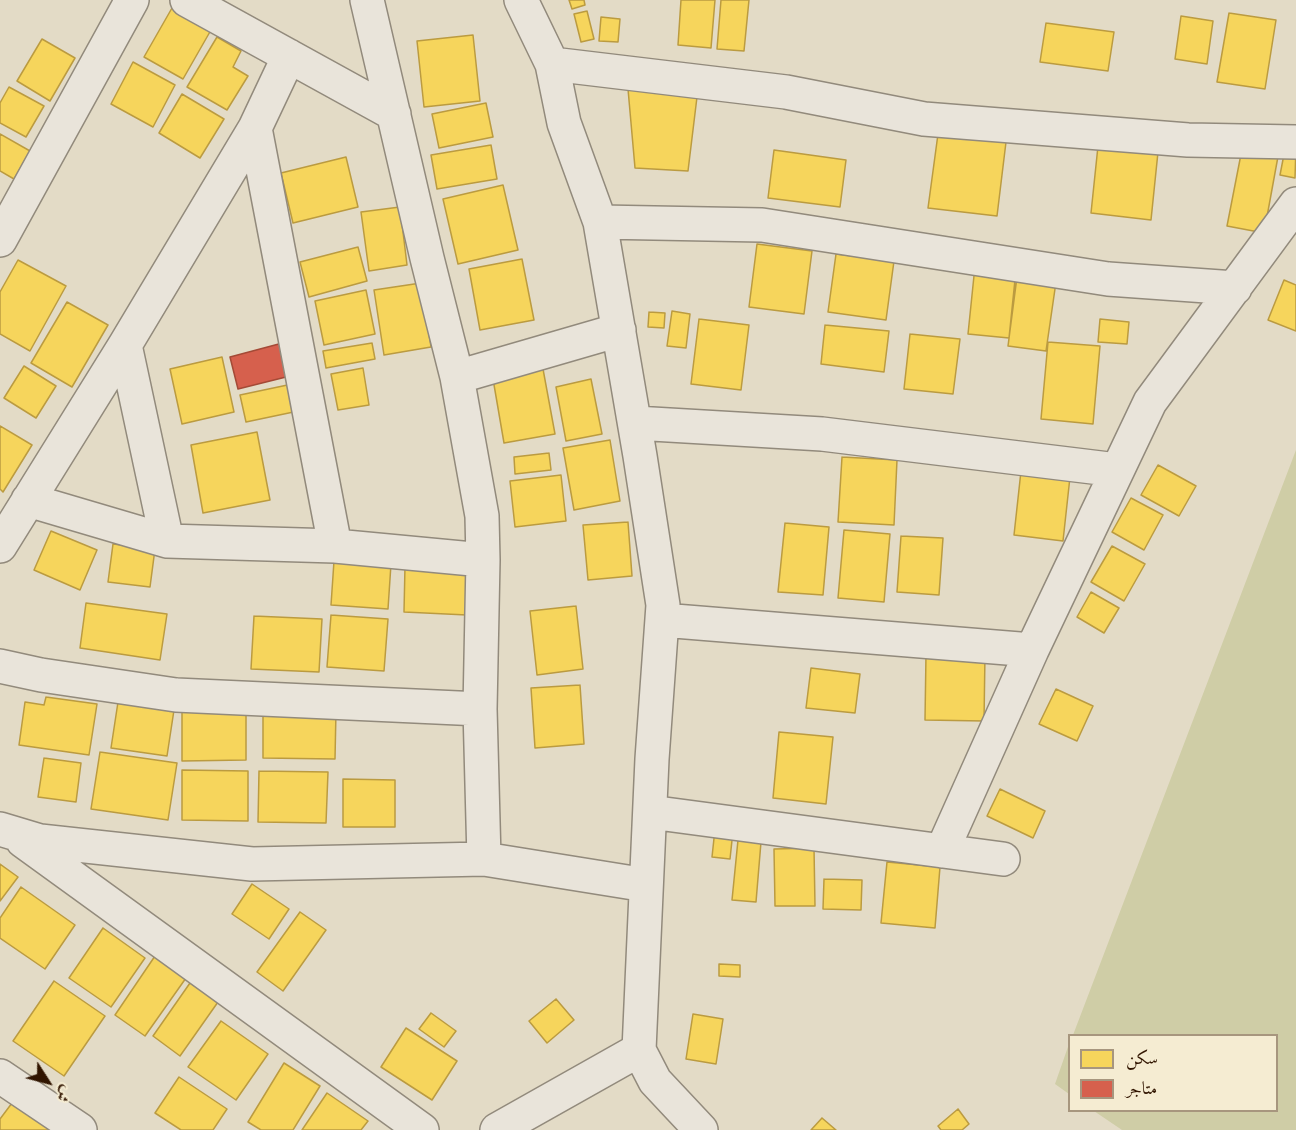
<!DOCTYPE html>
<meta charset="utf-8">
<style>
body{margin:0}
#map{position:relative;width:1296px;height:1130px;overflow:hidden;background:#e3dbc6;font-family:"Sorts Mill Goudy",Amiri,serif}
canvas{display:block}
.legend{position:absolute;left:1068px;top:1034px;width:210px;height:78px;box-sizing:border-box;background:#f5ecd2;border:2px solid #a7967e;margin:0;padding:8px 10px;list-style:none;font-size:18px;color:#311500}
.legend li{display:flex;align-items:center;gap:12px;height:30px}
.legend b{width:30px;border:2px solid #a7967e}
.north{position:absolute;left:18px;top:1052px;width:60px;height:60px;-webkit-text-stroke:4px #f5ecd2;paint-order:stroke;rotate:126deg;font-size:16px;font-weight:700;line-height:24px;text-align:center;color:#311500}
.north::after{content:'';display:block;margin:auto;width:21px;height:27px;background:#311500;clip-path:polygon(50% 0,100% 100%,50% 72%,0 100%)}
</style>
<div id="map">
<canvas width="1296" height="1130"></canvas>
<ul class="legend">
<li><b style="height:16px;background:#f6d55c"></b>سكن</li>
<li><b style="height:16px;background:#d6604d"></b>متاجر</li>
</ul>
<div class="north">ش</div>
</div>
<script>
const c = document.querySelector('canvas').getContext('2d');
c.lineJoin = 'round';
function fill(path, color) { c.fillStyle = color; c.fill(path, 'evenodd'); }
const poly = rows => new Path2D(rows.map(r => 'M' + r).join(''));
function strokePath(path, color, width, dash) { c.strokeStyle = color; c.lineWidth = width; c.lineCap = dash ? 'butt' : 'round'; c.setLineDash(dash || []); c.stroke(path); }
fill(poly([
 [1296,450,1296,1130,1122,1130,1094,1111,1276,1110,1276,1036,1073,1035],
 [1069,1044,1070,1094,1069,1094,1055,1084]
]), '#cfcda6');
const homes = poly([
 [569,0,584,0,585,5,572,9,569,0],
 [681,0,715,0,711,48,678,45,681,0],
 [721,0,749,0,744,51,717,49,721,0],
 [176,1,215,23,183,79,144,57,176,1],
 [587,11,594,39,581,42,574,14,587,11],
 [1229,13,1276,20,1265,89,1217,82,1229,13],
 [1181,16,1213,21,1207,64,1175,59,1181,16],
 [601,17,620,19,618,42,599,41,601,17],
 [1046,23,1114,32,1108,71,1040,62,1046,23],
 [473,35,480,101,424,107,417,41,473,35],
 [217,37,241,51,233,67,248,76,227,110,187,87,217,37],
 [42,39,75,58,50,101,17,81,42,39],
 [133,62,175,85,153,127,111,104,133,62],
 [9,87,44,106,26,137,0,123,0,103,9,87],
 [628,89,697,97,688,171,635,168,628,89],
 [182,94,224,119,200,158,159,133,182,94],
 [486,103,493,137,439,148,432,114,486,103],
 [0,134,30,151,14,179,0,171,0,134],
 [938,134,1006,142,997,216,928,208,938,134],
 [1243,144,1279,151,1264,233,1227,226,1243,144],
 [1286,144,1296,146,1295,178,1280,175,1286,144],
 [491,145,497,179,437,189,431,155,491,145],
 [1098,146,1158,152,1151,220,1091,213,1098,146],
 [774,150,846,160,840,207,768,198,774,150],
 [346,157,358,207,293,223,281,173,346,157],
 [503,185,518,250,458,264,443,199,503,185],
 [400,207,407,265,369,271,361,212,400,207],
 [757,244,812,251,804,314,749,307,757,244],
 [358,247,367,281,309,297,300,262,358,247],
 [836,254,894,261,886,320,828,312,836,254],
 [522,259,534,320,480,330,469,269,522,259],
 [18,260,66,286,30,351,0,334,0,292,18,260],
 [975,266,1016,270,1009,338,968,334,975,266],
 [1017,277,1056,282,1046,351,1008,346,1017,277],
 [1284,280,1296,285,1296,331,1268,320,1284,280],
 [421,283,431,347,384,355,374,290,421,283],
 [366,290,375,334,324,345,315,301,366,290],
 [67,302,108,325,72,387,31,363,67,302],
 [672,311,690,314,686,348,667,346,672,311],
 [649,312,665,313,664,328,648,327,649,312],
 [699,319,749,325,741,390,691,384,699,319],
 [1100,319,1129,322,1127,344,1098,342,1100,319],
 [825,325,889,331,884,372,821,364,825,325],
 [910,334,960,339,953,394,904,389,910,334],
 [1048,342,1100,346,1093,424,1041,419,1048,342],
 [372,343,375,359,326,368,323,351,372,343],
 [222,357,234,412,182,424,170,369,222,357],
 [24,366,56,386,36,418,4,398,24,366],
 [363,368,369,405,338,410,331,374,363,368],
 [543,369,555,434,504,443,493,379,543,369],
 [591,379,602,434,566,441,556,387,591,379],
 [297,383,303,410,246,422,240,395,297,383],
 [0,426,32,445,3,492,0,489,0,426],
 [257,432,270,500,203,513,191,445,257,432],
 [610,440,620,501,574,510,563,448,610,440],
 [549,453,551,470,515,474,514,457,549,453],
 [842,457,897,460,894,525,838,522,842,457],
 [1158,465,1196,486,1179,516,1141,495,1158,465],
 [1021,471,1070,477,1063,541,1014,535,1021,471],
 [561,475,566,521,515,527,510,481,561,475],
 [1131,498,1163,515,1144,550,1112,532,1131,498],
 [628,522,632,576,588,580,583,525,628,522],
 [785,523,829,527,823,595,778,592,785,523],
 [844,530,890,534,884,602,838,598,844,530],
 [51,531,97,550,80,590,34,570,51,531],
 [901,536,943,538,939,595,897,592,901,536],
 [113,544,155,549,150,587,108,582,113,544],
 [1112,546,1145,564,1124,601,1091,582,1112,546],
 [334,561,391,564,388,609,331,605,334,561],
 [405,566,469,569,467,615,404,612,405,566],
 [1091,592,1119,608,1104,633,1077,617,1091,592],
 [86,603,167,614,160,660,80,648,86,603],
 [576,606,583,669,537,675,530,611,576,606],
 [331,615,388,619,384,671,327,667,331,615],
 [254,616,322,619,319,672,251,669,254,616],
 [926,654,985,654,984,721,925,720,926,654],
 [811,668,860,674,855,713,806,708,811,668],
 [580,685,584,744,535,748,531,688,580,685],
 [1056,689,1093,706,1077,741,1039,724,1056,689],
 [46,697,97,704,89,755,19,745,25,702,44,705,46,697],
 [118,702,174,710,167,756,111,748,118,702],
 [182,709,246,709,246,760,182,761,182,709],
 [263,711,336,711,335,759,263,758,263,711],
 [779,732,833,737,826,804,773,798,779,732],
 [100,752,177,763,168,820,91,809,100,752],
 [44,758,81,763,76,802,38,797,44,758],
 [182,770,248,771,248,821,182,820,182,770],
 [259,771,328,772,326,823,258,822,259,771],
 [343,779,395,780,395,827,343,827,343,779],
 [1000,789,1045,811,1033,838,987,816,1000,789],
 [715,829,733,831,730,859,712,857,715,829],
 [738,840,761,842,756,902,732,900,738,840],
 [814,848,815,906,775,906,774,849,814,848],
 [887,862,940,867,935,928,881,923,887,862],
 [0,864,18,877,0,901,0,864],
 [824,879,862,880,861,910,823,909,824,879],
 [252,884,289,909,269,939,232,914,252,884],
 [21,887,75,925,45,969,0,938,0,918,21,887],
 [300,912,326,930,283,991,257,972,300,912],
 [103,928,145,958,111,1007,69,978,103,928],
 [155,956,186,978,145,1036,115,1015,155,956],
 [719,964,740,965,740,977,719,976,719,964],
 [54,981,105,1016,64,1076,13,1041,54,981],
 [190,983,218,1002,180,1056,153,1036,190,983],
 [556,999,574,1020,547,1043,529,1021,556,999],
 [431,1013,456,1031,444,1047,419,1029,431,1013],
 [693,1014,723,1019,716,1064,686,1059,693,1014],
 [221,1021,268,1054,236,1100,188,1067,221,1021],
 [406,1028,457,1061,432,1100,381,1067,406,1028],
 [284,1063,320,1086,293,1130,261,1130,248,1122,284,1063],
 [179,1077,227,1109,213,1130,181,1130,155,1113,179,1077],
 [327,1093,368,1121,361,1130,302,1130,327,1093],
 [15,1099,58,1130,0,1130,0,1119,15,1099],
 [958,1109,969,1124,962,1130,941,1130,938,1126,958,1109],
 [822,1118,836,1130,811,1130,822,1118]
]);
fill(homes, '#f6d55c');
strokePath(homes, '#bb9b40', 1.5);
const shops = poly([
 [290,341,298,374,238,389,230,357,290,341]
]);
fill(shops, '#d6604d');
strokePath(shops, '#a44a36', 1.5);
const minor = poly([
 [187,0,394,114],
 [367,0,427,258,457,377,482,516,483,560,480,709,484,859],
 [521,0,552,64,564,123,600,222,640,456,663,605,652,759,639,1050,655,1081,701,1130],
 [552,64,786,92,924,119,1188,140,1296,142],
 [255,128,335,546],
 [600,222,762,225,1108,279,1235,288],
 [0,240,132,0],
 [125,345,167,541],
 [457,377,619,330],
 [635,423,822,434,1117,470],
 [28,500,167,541,335,546,483,560],
 [0,546,125,345,255,128,289,56],
 [662,620,1032,650],
 [0,666,41,675,176,695,480,709],
 [650,812,1003,859],
 [0,829,40,841,252,864,484,859,646,885],
 [23,841,422,1130],
 [942,851,1032,650,1150,402,1296,204],
 [0,1076,80,1130],
 [497,1130,639,1050]
]);
strokePath(minor, '#928a7c', 36);
strokePath(minor, '#e9e4da', 33);
</script>
